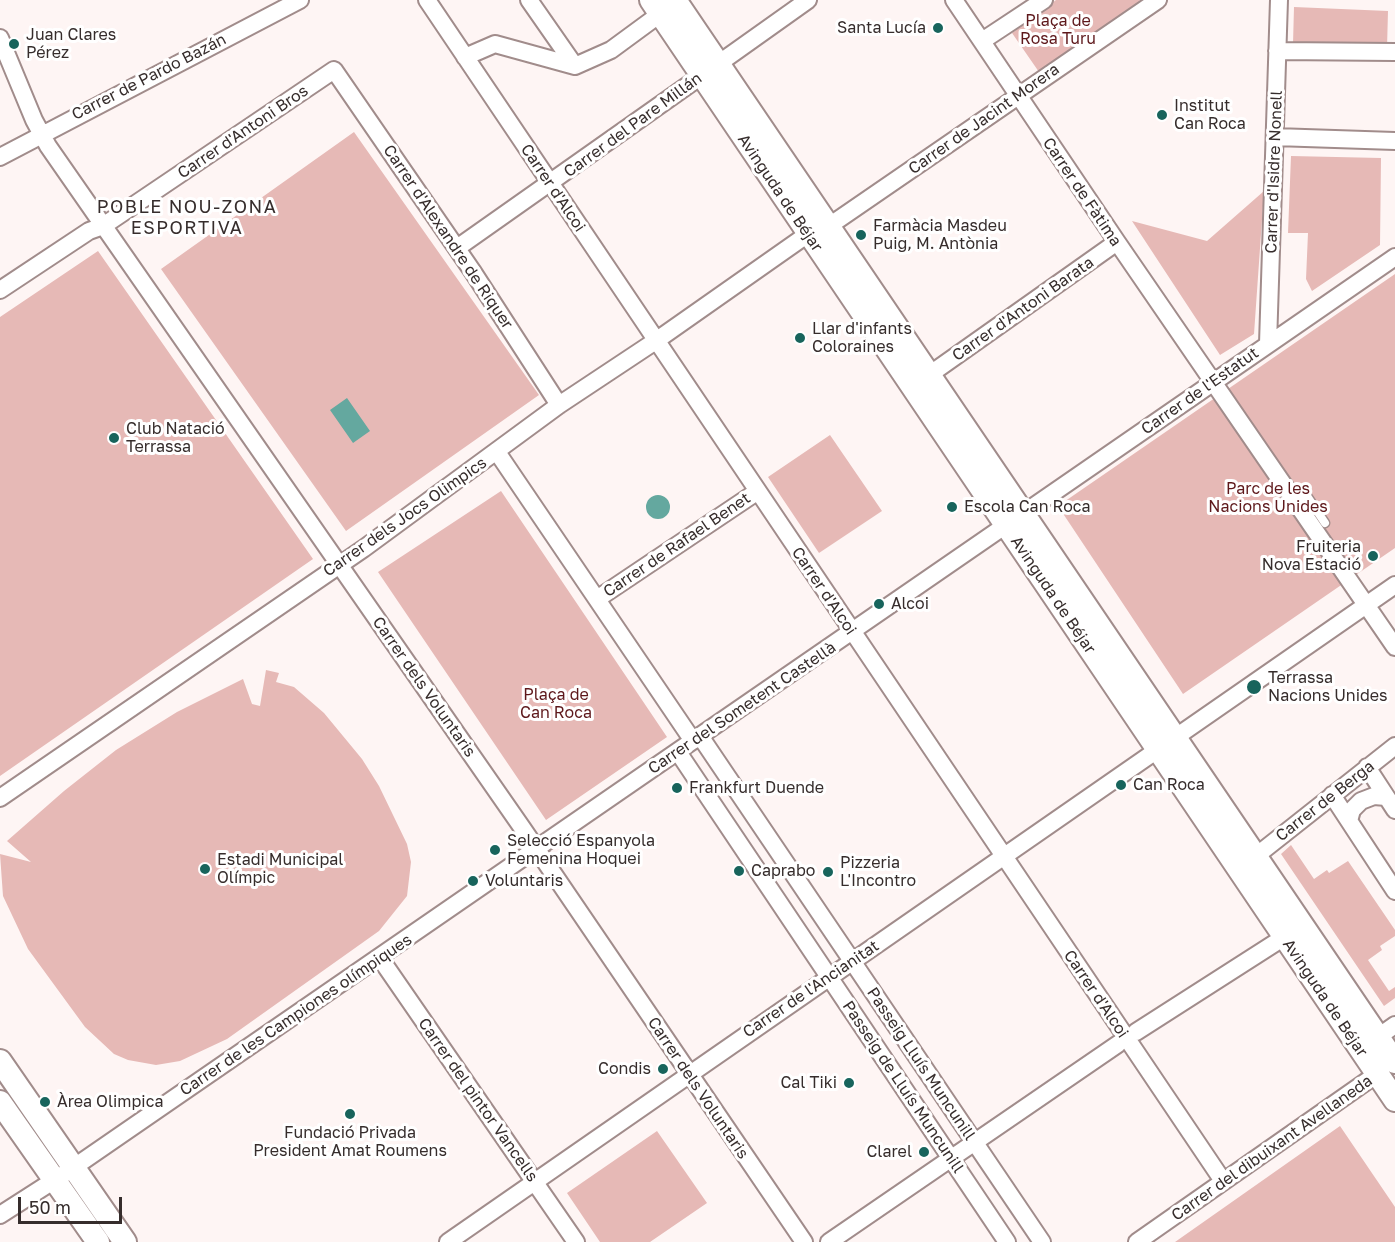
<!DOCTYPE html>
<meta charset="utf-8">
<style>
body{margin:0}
#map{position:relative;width:1395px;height:1242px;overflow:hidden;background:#fef5f4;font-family:"Golos Text",sans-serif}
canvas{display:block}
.scale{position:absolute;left:18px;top:1197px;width:104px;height:27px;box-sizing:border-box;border:3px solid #362d2c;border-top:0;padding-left:8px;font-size:18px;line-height:21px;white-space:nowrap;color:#362d2c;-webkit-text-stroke:4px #fff;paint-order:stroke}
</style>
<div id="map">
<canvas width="1395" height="1242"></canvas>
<div class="scale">50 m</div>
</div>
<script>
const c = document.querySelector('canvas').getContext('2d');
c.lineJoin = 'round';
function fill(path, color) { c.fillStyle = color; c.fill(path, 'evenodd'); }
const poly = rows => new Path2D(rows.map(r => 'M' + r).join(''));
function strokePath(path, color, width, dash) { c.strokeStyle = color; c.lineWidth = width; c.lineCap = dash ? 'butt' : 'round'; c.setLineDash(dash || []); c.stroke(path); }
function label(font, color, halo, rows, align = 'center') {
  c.font = font + ' "Golos Text",sans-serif'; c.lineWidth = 6; c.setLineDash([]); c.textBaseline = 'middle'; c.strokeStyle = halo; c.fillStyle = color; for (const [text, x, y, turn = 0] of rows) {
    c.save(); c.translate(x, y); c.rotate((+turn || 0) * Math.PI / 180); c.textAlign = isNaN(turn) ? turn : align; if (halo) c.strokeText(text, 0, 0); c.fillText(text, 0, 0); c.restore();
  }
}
fill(poly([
 [1056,0,1140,0,1137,7,1039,72,1012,33],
 [1294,7,1388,11,1387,48,1293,44],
 [354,132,539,395,346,531,161,269],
 [1291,156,1381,158,1380,245,1312,291,1306,279,1308,233,1288,233],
 [1264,191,1254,334,1220,355,1132,221,1207,241],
 [98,251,313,559,0,776,0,317],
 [1395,274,1395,548,1183,694,1058,506],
 [830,435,882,511,819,553,768,477],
 [501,491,667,737,546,820,378,572],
 [266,670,279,673,276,682,294,687,324,713,362,759,379,786,407,844,411,862,407,896,379,931,227,1039,180,1061,156,1065,128,1060,114,1054,85,1027,28,949,3,896,0,854,31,862,7,841,64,791,116,750,177,712,243,679,252,704,260,706],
 [1291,845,1314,879,1327,870,1329,873,1348,861,1395,930,1395,936,1380,946,1382,950,1368,960,1389,991,1395,987,1395,998,1384,1006,1281,854],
 [1340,1126,1395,1207,1395,1242,1175,1242],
 [657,1131,707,1203,650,1242,600,1242,567,1193]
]), '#e6b9b6');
fill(poly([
 [347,398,370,431,353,443,330,410],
 '646 507a12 12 0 1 1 24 0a12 12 0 1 1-24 0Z'
]), '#64a89f');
const lane = poly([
 [1293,497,1307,496,1325,523]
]);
const street = poly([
 [427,0,1223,1181],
 [529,0,575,66],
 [954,0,1117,242,1395,647],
 [0,38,34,120,48,146,523,829,804,1242],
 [982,41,1044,0],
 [1277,51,1395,52],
 [465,57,495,44,575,66,611,50,660,14],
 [718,64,808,0],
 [1275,137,1395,141],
 [0,157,300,0],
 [829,226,1158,0],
 [457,248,701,76],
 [0,290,89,231,103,226,334,70,473,272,559,405],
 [1268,344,1279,0],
 [929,375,1117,242],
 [497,452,693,741],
 [1024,513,1395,257],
 [597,599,758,491],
 [700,736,1042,1242],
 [678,752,1007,1242],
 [1367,767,1395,810],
 [1332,795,1395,891],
 [0,798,363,549,559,405,657,340,808,234],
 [1349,821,1352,810,1361,801,1374,796,1386,797],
 [1256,856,1395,746],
 [380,958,576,1242],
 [1136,1032,1275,943],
 [1378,1037,1395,1025],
 [0,1215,67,1172,1006,525],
 [448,1242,1395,585],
 [829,1242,1118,1044],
 [1137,1242,1377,1074]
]);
const secondary = poly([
 [651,0,1395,1100],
 [675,0,1395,1062],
 [0,1061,125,1242],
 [0,1102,98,1242]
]);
strokePath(lane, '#a18c8b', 11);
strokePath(street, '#a18c8b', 20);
strokePath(secondary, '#a18c8b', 26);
strokePath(lane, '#fff', 8);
strokePath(street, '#fff', 16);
strokePath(secondary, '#fff', 22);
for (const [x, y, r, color] of [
 [938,28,6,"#18645c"],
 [14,44,6,"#18645c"],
 [1162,115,6,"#18645c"],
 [861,235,6,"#18645c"],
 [800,338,6,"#18645c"],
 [114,438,6,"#18645c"],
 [952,507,6,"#18645c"],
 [1373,556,6,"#18645c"],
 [879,604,6,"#18645c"],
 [1254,687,8,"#18645c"],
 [1121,785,6,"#18645c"],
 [677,788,6,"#18645c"],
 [495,850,6,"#18645c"],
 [205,869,6,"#18645c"],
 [739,871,6,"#18645c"],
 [828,872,6,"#18645c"],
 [473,881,6,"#18645c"],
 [663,1069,6,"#18645c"],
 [849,1083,6,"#18645c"],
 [45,1102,6,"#18645c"],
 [350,1114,6,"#18645c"],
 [924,1152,6,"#18645c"]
]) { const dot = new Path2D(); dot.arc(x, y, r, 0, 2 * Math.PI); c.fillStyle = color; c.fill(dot); strokePath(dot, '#fff', 2); }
label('16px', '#5e181b', '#fff', [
 ["Plaça de",1058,21],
 ["Rosa Turu",1058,39],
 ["Parc de les",1268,489],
 ["Nacions Unides",1268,507],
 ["Plaça de",556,695],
 ["Can Roca",556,713]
]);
label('16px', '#362d2c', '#fff', [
 ["Santa Lucía",926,28,"right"],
 ["Juan Clares",26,35],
 ["Pérez",26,53],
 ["Institut",1174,106],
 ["Can Roca",1174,124],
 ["Farmàcia Masdeu",873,226],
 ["Puig, M. Antònia",873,244],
 ["Llar d'infants",812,329],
 ["Coloraines",812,347],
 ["Club Natació",126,429],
 ["Terrassa",126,447],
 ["Escola Can Roca",964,507],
 ["Fruiteria",1361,547,"right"],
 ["Nova Estació",1361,565,"right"],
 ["Alcoi",891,604],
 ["Terrassa",1268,678],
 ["Nacions Unides",1268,696],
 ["Can Roca",1133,785],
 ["Frankfurt Duende",689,788],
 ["Selecció Espanyola",507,841],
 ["Femenina Hoquei",507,859],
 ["Estadi Municipal",217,860],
 ["Olímpic",217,878],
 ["Pizzeria",840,863],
 ["L'Incontro",840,881],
 ["Caprabo",751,871],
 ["Voluntaris",485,881],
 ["Condis",651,1069,"right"],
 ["Cal Tiki",837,1083,"right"],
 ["Àrea Olimpica",57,1102],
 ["Fundació Privada",350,1133,"center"],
 ["President Amat Roumens",350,1151,"center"],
 ["Clarel",912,1152,"right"]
], 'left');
label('16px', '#362d2c', '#fff', [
 ["Carrer de Pardo Bazán",149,77,-27],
 ["Carrer de Jacint Morera",984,119,-35],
 ["Carrer del Pare Millán",633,125,-36],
 ["Carrer d'Antoni Bros",243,132,-34],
 ["Carrer d'Isidre Nonell",1274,172,-88],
 ["Carrer d'Alcoi",553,188,56],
 ["Carrer de Fàtima",1082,192,56],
 ["Avinguda de Béjar",780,193,56],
 ["Carrer d'Alexandre de Riquer",448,237,56],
 ["Carrer d'Antoni Barata",1023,309,-35],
 ["Carrer de l'Estatut",1200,391,-35],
 ["Carrer dels Jocs Olimpics",405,517,-35],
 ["Carrer de Rafael Benet",677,545,-34],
 ["Carrer d'Alcoi",824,591,56],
 ["Avinguda de Béjar",1053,595,56],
 ["Carrer dels Voluntaris",424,687,55],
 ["Carrer del Sometent Castellà",742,708,-34],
 ["Carrer de Berga",1325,801,-38],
 ["Carrer de l'Ancianitat",811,989,-34],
 ["Carrer d'Alcoi",1096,994,56],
 ["Avinguda de Béjar",1325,998,56],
 ["Carrer de les Campiones olímpiques",296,1015,-34],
 ["Passeig Lluís Muncunill",921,1064,56],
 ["Passeig de Lluís Muncunill",903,1087,56],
 ["Carrer dels Voluntaris",698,1088,56],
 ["Carrer del pintor Vancells",478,1100,55],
 ["Carrer del dibuixant Avellaneda",1272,1148,-35]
]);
c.letterSpacing = '1.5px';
label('18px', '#362d2c', '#fff', [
 ["POBLE NOU-ZONA",187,207],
 ["ESPORTIVA",187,228]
]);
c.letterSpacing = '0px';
</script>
